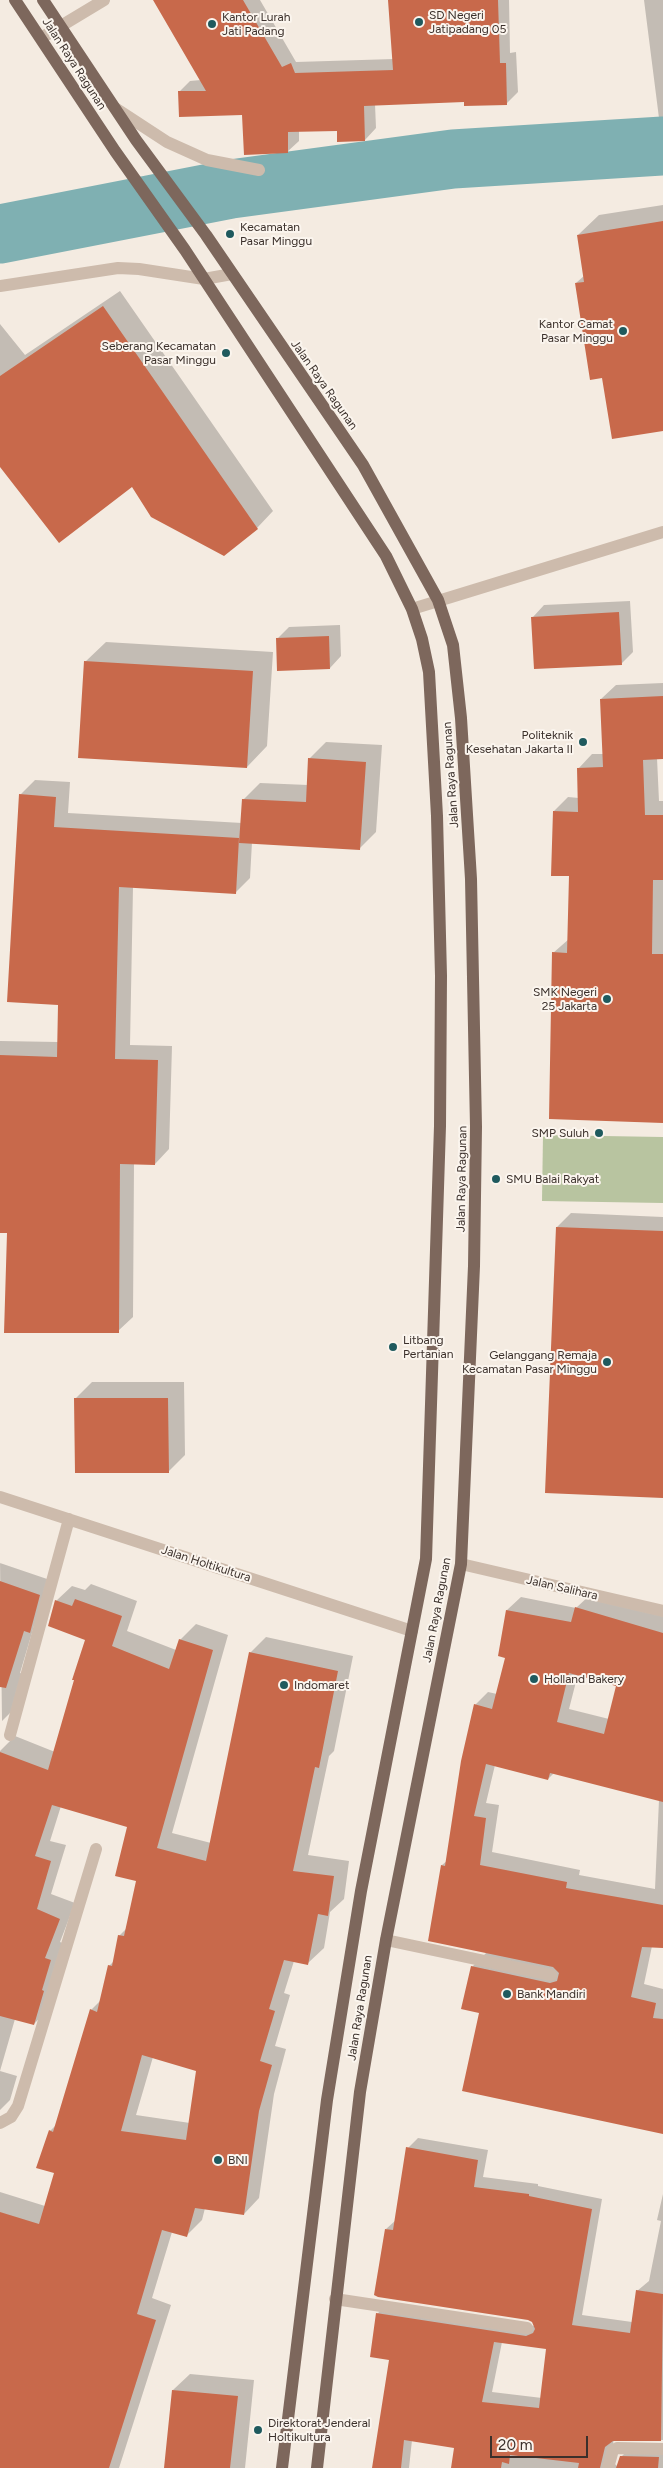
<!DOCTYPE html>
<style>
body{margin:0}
#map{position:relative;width:663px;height:2468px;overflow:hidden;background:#f4ebe1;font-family:Figtree,sans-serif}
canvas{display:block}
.scale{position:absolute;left:490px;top:2436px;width:98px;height:22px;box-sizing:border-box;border:2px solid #3b302b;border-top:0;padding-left:6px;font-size:15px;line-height:18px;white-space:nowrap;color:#3b302b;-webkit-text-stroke:4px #fbf5ee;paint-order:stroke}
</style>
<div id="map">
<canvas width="663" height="2468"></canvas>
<div class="scale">20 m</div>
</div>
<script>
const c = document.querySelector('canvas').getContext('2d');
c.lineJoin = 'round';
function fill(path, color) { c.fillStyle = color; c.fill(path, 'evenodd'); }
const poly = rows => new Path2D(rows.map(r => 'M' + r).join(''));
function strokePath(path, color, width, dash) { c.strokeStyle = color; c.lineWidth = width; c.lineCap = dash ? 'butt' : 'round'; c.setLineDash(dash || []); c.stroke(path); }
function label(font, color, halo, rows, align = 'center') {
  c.font = font + ' Figtree,sans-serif'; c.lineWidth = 4; c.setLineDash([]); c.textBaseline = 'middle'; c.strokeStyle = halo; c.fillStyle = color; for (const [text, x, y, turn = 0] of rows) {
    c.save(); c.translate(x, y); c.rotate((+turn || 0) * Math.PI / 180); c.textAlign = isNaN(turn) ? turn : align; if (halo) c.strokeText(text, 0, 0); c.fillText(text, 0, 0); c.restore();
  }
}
fill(poly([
 [543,1135,663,1137,663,1203,542,1201]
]), '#b8c4a0');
fill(poly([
 [154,0,260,0,296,62,394,59,389,0,509,0,510,53,516,52,518,92,506,104,465,101,375,104,376,128,365,140,338,129,299,131,299,141,287,152,243,113,179,92,190,81,201,80],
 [644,0,663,0,663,126,660,126],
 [663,205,663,430,576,283,585,275,578,235,599,215],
 [120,291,273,511,257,528,132,485,0,465,0,324,25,355],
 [630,601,633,652,621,664,533,617,544,605],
 [340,625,341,656,330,668,277,639,289,627],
 [106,642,273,652,267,746,247,767,85,662],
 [663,683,663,758,657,758,659,801,663,801,663,1121,553,953,569,939,570,875,554,811,568,797,579,798,578,769,592,754,604,754,601,699,616,685],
 [326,742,382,745,376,832,360,848,252,842,250,878,235,893,133,887,130,1045,172,1046,169,1149,155,1164,134,1163,133,1317,118,1331,8,1232,0,1232,0,1041,58,1042,59,1004,20,795,35,780,70,782,68,813,242,823,244,799,260,783,308,785,309,759],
 [571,1213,663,1217,663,1497,557,1227],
 [92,1382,184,1382,185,1455,168,1472,76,1398],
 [0,1560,0,1563,53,1581,34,1626,20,1673,26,1675,16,1707,2,1721],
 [91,1584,137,1601,127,1631,176,1650,180,1640,196,1624,228,1635,172,1833,211,1843,250,1653,266,1637,353,1656,334,1751,329,1756,308,1855,349,1861,344,1899,330,1912,324,1948,308,1963,294,1961,284,1993,290,1995,275,2046,286,2049,274,2094,259,2198,244,2214,205,2208,202,2220,186,2236,172,2232,152,2298,171,2305,119,2468,0,2468,0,2192,45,2206,55,2172,50,2131,56,2125,91,2010,101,2000,109,1966,115,1960,119,1936,127,1928,137,1880,129,1826,61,1806,50,1841,66,1845,51,1894,75,1903,60,1942,65,1944,49,2008,34,2024,15,2019,0,2071,17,2076,10,2100,0,2110,0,1751,15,1736,55,1752,87,1639,56,1601,72,1586,85,1590],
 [153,2057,197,2070,190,2123,136,2115],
 [590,1595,663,1616,663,1947,652,1946,644,1984,663,1989,663,2097,480,2012,472,1967,487,1952,442,1865,448,1860,475,1705,488,1692,497,1694,506,1657,499,1655,507,1610,521,1597,576,1608],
 [578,1674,617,1685,609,1719,569,1709],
 [495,1765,548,1779,554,1773,659,1800,655,1889,579,1875,580,1870,492,1852,499,1805,486,1803],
 [418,2138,488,2150,483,2177,538,2184,538,2186,602,2199,582,2315,632,2322,637,2291,649,2281,661,2221,657,2220,663,2194,663,2440,614,2439,610,2459,617,2466,621,2457,631,2447,663,2447,663,2468,452,2468,456,2447,412,2440,409,2468,374,2468,391,2359,377,2314,388,2304,535,2326,533,2321,386,2229,396,2220,408,2148],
 [502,2342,548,2348,542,2398,492,2392],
 [190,2374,254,2380,245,2468,165,2468,173,2390]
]), '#0003');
strokePath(poly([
 [0,234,231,189,453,159,663,146]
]), '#7fb0b2', 59);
fill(poly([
 [153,0,243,0,282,67,291,63,295,73,393,70,388,0,498,0,500,63,506,63,507,105,464,106,464,102,364,106,365,141,337,142,337,131,288,132,288,153,244,155,242,115,179,117,178,91,206,91],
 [663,221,663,431,612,439,602,378,590,380,575,283,584,282,577,235],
 [103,306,258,529,224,556,151,517,132,487,59,543,0,467,0,376],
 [619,612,622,665,534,669,531,617],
 [329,636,330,669,277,671,276,638],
 [84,661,253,671,247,768,78,758],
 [663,696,663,759,643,760,645,815,663,815,663,880,653,880,652,954,663,954,663,1123,549,1119,552,952,567,953,569,876,551,876,553,811,578,812,577,768,603,767,600,699],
 [308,758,366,762,360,850,239,843,242,799,306,802],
 [19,794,56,797,54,827,239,838,236,894,119,887,115,1059,158,1060,155,1165,120,1164,119,1333,4,1333,7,1233,0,1233,0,1055,57,1057,58,1005,7,1002],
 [556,1227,663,1231,663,1498,545,1493],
 [74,1398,168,1398,169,1473,75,1473],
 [0,1581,40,1595,30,1633,24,1631,6,1688,0,1687],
 [75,1599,122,1616,112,1646,169,1669,179,1639,213,1650,157,1848,206,1861,249,1652,338,1671,319,1768,315,1767,293,1871,334,1876,328,1916,318,1914,308,1965,284,1960,269,2009,275,2011,260,2061,272,2065,259,2111,244,2215,195,2208,187,2237,162,2230,137,2314,156,2320,109,2468,0,2468,0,2212,39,2224,54,2173,36,2168,49,2130,53,2132,90,2009,97,2012,108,1965,112,1966,118,1935,124,1936,136,1881,115,1876,127,1827,52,1805,35,1856,51,1861,37,1909,60,1919,45,1958,51,1960,42,1990,44,1991,34,2025,0,2016,0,1752,48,1770,74,1680,72,1680,85,1640,48,1626,55,1600,72,1606],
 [142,2055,196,2071,186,2140,121,2131],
 [575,1607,663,1633,663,1802,550,1773,548,1780,486,1764,474,1816,486,1818,480,1865,567,1882,566,1888,663,1905,663,1948,642,1947,631,1997,656,2003,653,2018,663,2019,663,2134,462,2091,479,2013,461,2009,471,1966,550,1983,557,1981,559,1973,553,1967,428,1941,441,1865,445,1866,461,1761,474,1704,492,1709,505,1658,498,1656,506,1610,571,1622],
 [569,1673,616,1686,604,1734,557,1722],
 [406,2147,478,2160,474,2187,529,2194,529,2196,592,2209,572,2325,630,2333,636,2290,663,2294,661,2441,613,2441,605,2447,600,2468,578,2468,579,2463,510,2455,509,2464,502,2462,501,2468,451,2468,454,2448,404,2440,401,2468,372,2468,389,2360,370,2357,376,2313,526,2336,533,2333,535,2329,532,2322,528,2320,378,2297,374,2295,385,2229,393,2230],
 [494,2342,546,2349,539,2408,482,2402],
 [172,2390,238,2396,230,2468,164,2468],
 [620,2456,659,2457,658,2468,616,2468]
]), '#c8694b');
strokePath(poly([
 [41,38,104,0],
 [115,108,167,142,207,160,259,170],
 [0,286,118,268,139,269,204,279,232,274],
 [412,609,663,532],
 [0,1497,412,1631],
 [461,1564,663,1611],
 [10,1735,69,1519],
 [386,1940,551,1975],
 [0,2123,11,2117,18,2106,96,1849],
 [335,2299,527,2328],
 [608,2468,613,2450,617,2448,663,2449]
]), '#cdbbac', 12);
strokePath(poly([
 [15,0,115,151,185,250,386,556,412,609,422,639,429,672,437,816,441,976,440,1126,426,1559,361,1891,327,2100,282,2468],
 [43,0,136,140,206,235,363,465,438,600,453,645,461,718,471,879,476,1127,474,1266,461,1564,386,1940,360,2092,317,2468]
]), '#7d675c', 12);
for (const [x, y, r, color] of [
 [419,22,5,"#1f5a5e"],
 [212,24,5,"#1f5a5e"],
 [230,234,5,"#1f5a5e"],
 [623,331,5,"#1f5a5e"],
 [226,353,5,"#1f5a5e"],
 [583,742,5,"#1f5a5e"],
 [607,999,5,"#1f5a5e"],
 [599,1133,5,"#1f5a5e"],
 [496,1179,5,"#1f5a5e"],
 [393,1347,5,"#1f5a5e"],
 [607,1362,5,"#1f5a5e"],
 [534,1679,5,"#1f5a5e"],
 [284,1685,5,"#1f5a5e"],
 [507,1994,5,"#1f5a5e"],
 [218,2160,5,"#1f5a5e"],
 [258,2430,5,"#1f5a5e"]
]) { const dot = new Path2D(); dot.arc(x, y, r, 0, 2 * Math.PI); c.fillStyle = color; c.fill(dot); strokePath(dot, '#fbf5ee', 2); }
label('12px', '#3b302b', '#fbf5ee', [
 ["SD Negeri",429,15],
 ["Jatipadang 05",429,29],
 ["Kantor Lurah",222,17],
 ["Jati Padang",222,31],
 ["Kecamatan",240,227],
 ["Pasar Minggu",240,241],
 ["Kantor Camat",613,324,"right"],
 ["Pasar Minggu",613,338,"right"],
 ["Seberang Kecamatan",216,346,"right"],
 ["Pasar Minggu",216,360,"right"],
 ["Politeknik",573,735,"right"],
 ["Kesehatan Jakarta II",573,749,"right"],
 ["SMK Negeri",597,992,"right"],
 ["25 Jakarta",597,1006,"right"],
 ["SMP Suluh",589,1133,"right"],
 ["SMU Balai Rakyat",506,1179],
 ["Litbang",403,1340],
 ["Pertanian",403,1354],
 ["Gelanggang Remaja",597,1355,"right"],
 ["Kecamatan Pasar Minggu",597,1369,"right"],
 ["Holland Bakery",544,1679],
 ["Indomaret",294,1685],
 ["Bank Mandiri",517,1994],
 ["BNI",228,2160],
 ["Direktorat Jenderal",268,2423],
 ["Holtikultura",268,2437]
], 'left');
label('12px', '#3b302b', '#fbf5ee', [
 ["Jalan Raya Ragunan",74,64,57],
 ["Jalan Raya Ragunan",324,385,55],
 ["Jalan Raya Ragunan",451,775,-94],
 ["Jalan Raya Ragunan",462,1179,-89],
 ["Jalan Holtikultura",206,1564,18],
 ["Jalan Salihara",562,1588,13],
 ["Jalan Raya Ragunan",437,1610,-79],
 ["Jalan Raya Ragunan",360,2008,-81]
]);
</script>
